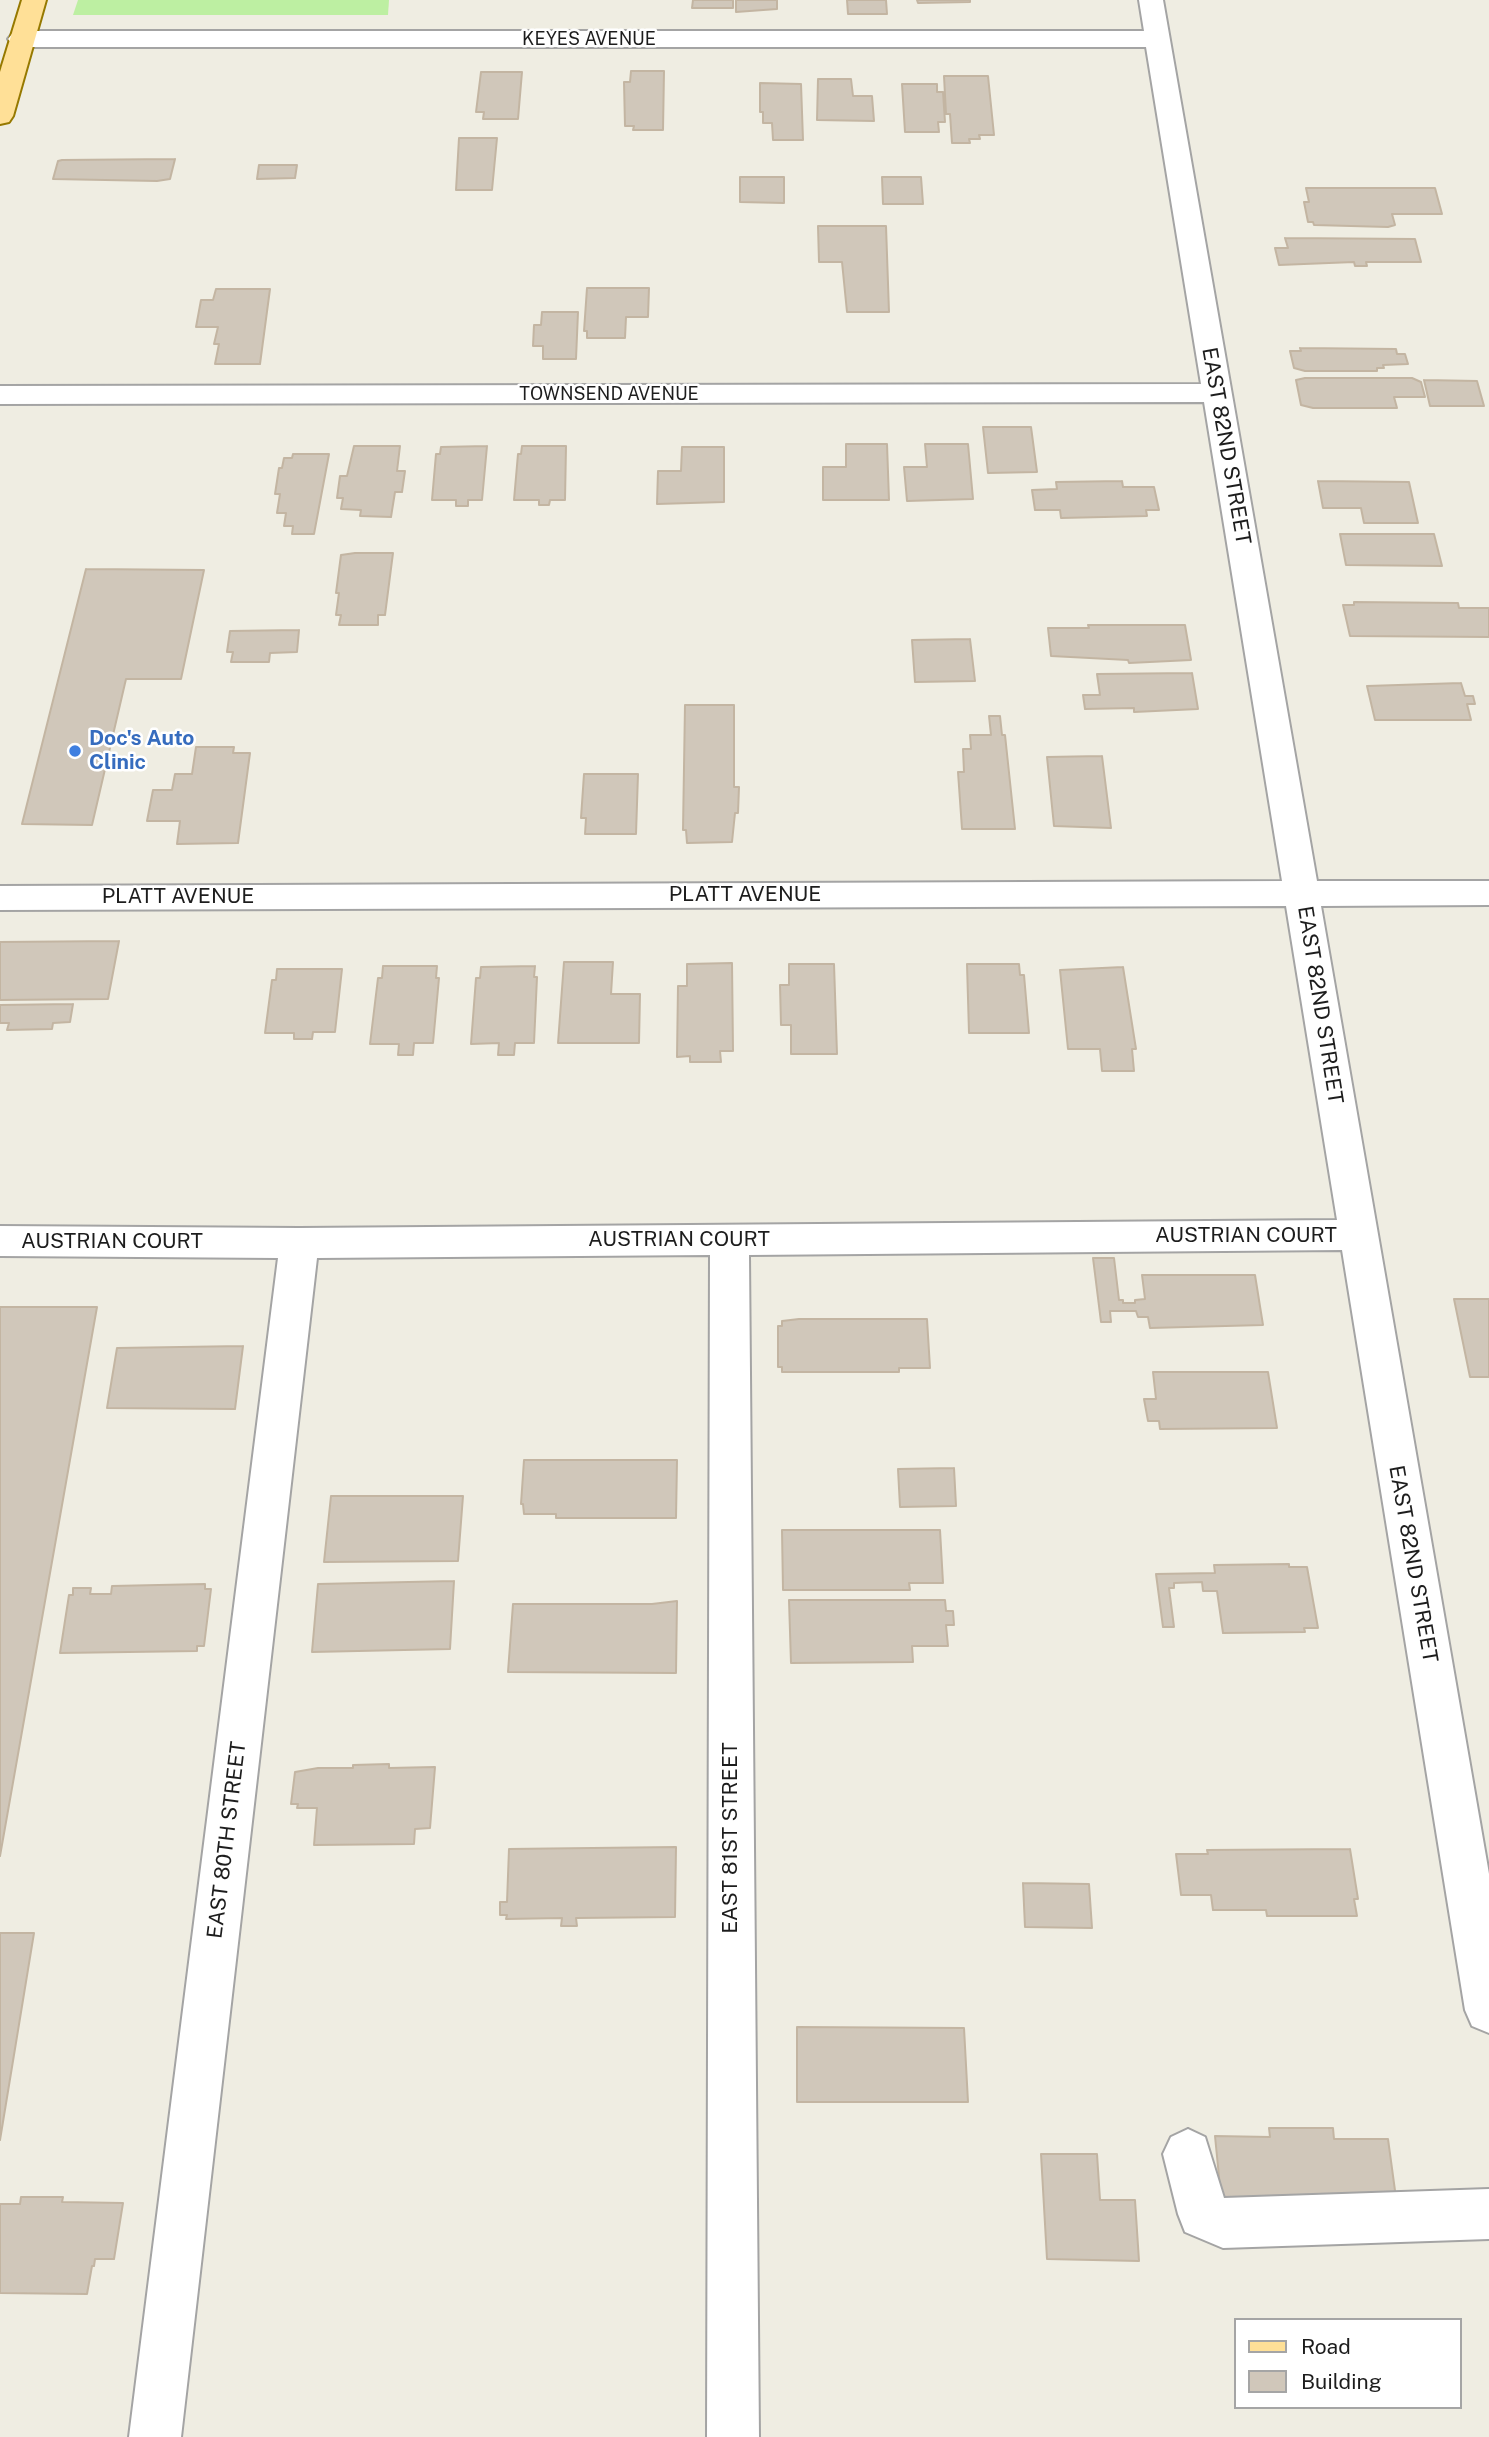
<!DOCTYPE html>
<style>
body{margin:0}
#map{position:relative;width:1489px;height:2437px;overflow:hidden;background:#efede2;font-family:"Public Sans",sans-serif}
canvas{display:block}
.legend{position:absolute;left:1234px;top:2318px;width:228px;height:91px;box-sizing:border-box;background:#fff;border:2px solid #a5a5a5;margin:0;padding:9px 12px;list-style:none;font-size:21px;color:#1d1d1d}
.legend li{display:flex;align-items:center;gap:14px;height:35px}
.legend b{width:35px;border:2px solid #a5a5a5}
</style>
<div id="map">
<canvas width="1489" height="2437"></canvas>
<ul class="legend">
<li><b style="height:9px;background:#ffe097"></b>Road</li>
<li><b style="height:19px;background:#d0c7ba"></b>Building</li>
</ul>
</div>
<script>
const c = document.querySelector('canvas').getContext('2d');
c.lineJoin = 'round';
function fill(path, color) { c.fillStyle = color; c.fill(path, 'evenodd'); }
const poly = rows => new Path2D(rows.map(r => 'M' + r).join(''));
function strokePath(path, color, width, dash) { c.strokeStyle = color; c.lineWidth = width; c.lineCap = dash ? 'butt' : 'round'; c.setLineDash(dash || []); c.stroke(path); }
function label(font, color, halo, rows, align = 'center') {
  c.font = font + ' "Public Sans",sans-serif'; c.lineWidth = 5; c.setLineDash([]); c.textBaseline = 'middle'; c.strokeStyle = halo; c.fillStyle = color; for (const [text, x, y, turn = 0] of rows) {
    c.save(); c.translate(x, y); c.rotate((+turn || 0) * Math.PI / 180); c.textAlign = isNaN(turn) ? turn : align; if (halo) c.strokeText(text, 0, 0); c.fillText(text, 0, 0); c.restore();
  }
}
fill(poly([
 [78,0,389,0,388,15,73,15]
]), '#bdefa2');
const building = poly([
 [693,0,733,0,733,8,692,8,693,0],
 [736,0,777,0,777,9,736,12,736,0],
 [847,0,886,0,887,14,848,14,847,0],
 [917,0,970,0,970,2,918,3,917,0],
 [631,71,664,71,663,130,633,130,634,126,625,126,624,82,630,82,631,71],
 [481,72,522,72,518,119,483,119,484,112,476,112,481,72],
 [944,76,988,76,994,135,979,135,980,139,969,139,970,143,952,143,950,114,946,114,944,76],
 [818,79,851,79,853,96,872,96,874,121,817,120,818,79],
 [760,83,801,84,803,140,773,140,772,123,763,123,763,112,760,112,760,83],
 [902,84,937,84,937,92,943,92,945,122,938,122,939,132,905,132,902,84],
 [459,138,497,138,492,190,456,190,459,138],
 [175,159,170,179,157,181,53,179,58,161,62,160,175,159],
 [259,165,297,165,295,178,257,179,259,165],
 [740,177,784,177,784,203,740,202,740,177],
 [882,177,921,177,923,204,883,204,882,177],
 [1306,188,1435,188,1442,214,1392,214,1395,225,1388,227,1314,225,1313,222,1308,222,1304,202,1309,202,1306,188],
 [818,226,886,226,889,312,847,312,842,262,819,262,818,226],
 [1285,238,1415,239,1421,262,1366,262,1367,266,1355,266,1354,262,1279,265,1275,248,1288,248,1285,238],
 [587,288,649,288,648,317,626,317,625,338,587,338,587,331,584,331,587,288],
 [216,289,270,289,260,364,215,364,219,344,214,344,218,327,196,327,201,300,213,300,216,289],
 [542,312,578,312,576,359,543,359,543,346,533,346,534,325,541,325,542,312],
 [1300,348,1396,349,1397,354,1405,354,1408,364,1383,365,1384,368,1377,368,1377,371,1305,371,1294,368,1290,351,1301,351,1300,348],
 [1305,378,1412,378,1421,382,1425,397,1394,397,1397,408,1313,408,1301,405,1296,380,1305,378],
 [1424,380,1477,381,1484,406,1430,406,1424,380],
 [983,427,1031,427,1037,472,988,473,983,427],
 [846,444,887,444,889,500,823,500,823,467,846,467,846,444],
 [925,444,968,444,973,499,907,501,904,467,927,467,925,444],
 [354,446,400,446,397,471,405,471,402,492,395,492,391,517,360,516,361,510,341,509,343,498,337,498,340,476,347,476,354,446],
 [487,446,482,500,468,500,468,506,456,506,456,500,432,500,436,454,440,454,441,447,487,446],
 [522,446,566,446,565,500,550,500,549,505,539,505,539,500,514,500,518,454,521,454,522,446],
 [682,447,724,447,724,502,657,504,658,471,681,471,682,447],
 [293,454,329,454,314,534,292,534,293,526,284,526,286,513,277,513,280,494,275,494,279,468,282,468,284,458,292,458,293,454],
 [1122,481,1123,487,1154,487,1159,510,1146,510,1147,516,1061,518,1060,510,1035,510,1032,490,1057,489,1056,482,1122,481],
 [1318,481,1409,482,1418,523,1364,523,1361,508,1323,508,1318,481],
 [1340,534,1434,534,1442,566,1346,565,1340,534],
 [355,553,393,553,385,615,378,615,378,625,339,625,341,615,336,615,339,593,336,593,341,555,355,553],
 [86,569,204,570,181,679,126,679,92,825,22,824,86,569],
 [1354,602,1458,603,1459,608,1489,608,1489,637,1350,636,1343,605,1354,605,1354,602],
 [1088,625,1185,625,1191,660,1129,663,1128,660,1051,656,1048,628,1089,628,1088,625],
 [299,630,297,652,270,653,269,662,231,662,233,652,227,652,230,631,299,630],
 [970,639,975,681,915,682,912,640,970,639],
 [1192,673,1198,709,1134,712,1134,708,1085,709,1083,695,1100,695,1097,674,1192,673],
 [1461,683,1465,696,1473,696,1475,704,1467,704,1471,720,1375,720,1367,686,1461,683],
 [685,705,734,705,734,787,739,787,738,813,735,813,732,842,687,843,686,830,683,830,685,705],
 [989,716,1000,716,1002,735,1005,735,1015,829,962,829,958,772,964,772,963,749,971,749,970,735,991,735,989,716],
 [196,747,234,747,233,753,250,753,238,843,177,844,180,821,147,821,153,790,172,790,175,774,192,774,196,747],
 [1102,756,1111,828,1054,826,1047,757,1102,756],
 [584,774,638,774,636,834,585,834,586,818,581,818,584,774],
 [119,941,108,999,0,1000,0,942,119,941],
 [564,962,613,962,611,994,640,994,639,1043,558,1043,564,962],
 [732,963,733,1051,720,1051,721,1062,690,1062,690,1056,677,1057,678,986,687,986,687,964,732,963],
 [789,964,834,964,837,1054,791,1054,791,1025,781,1025,780,985,789,985,789,964],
 [967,964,1019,964,1020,975,1024,975,1029,1033,969,1033,967,964],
 [383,966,437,966,436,978,439,978,433,1043,414,1043,413,1055,398,1055,399,1044,370,1044,378,978,382,978,383,966],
 [535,966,534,977,537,977,534,1043,515,1043,514,1055,498,1055,499,1043,471,1044,476,978,480,978,481,967,535,966],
 [1123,967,1136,1049,1132,1049,1134,1071,1102,1071,1100,1049,1068,1049,1060,970,1123,967],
 [277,969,342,969,335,1032,313,1032,312,1039,294,1039,294,1033,265,1033,272,980,276,980,277,969],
 [73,1004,70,1022,53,1023,52,1029,7,1030,9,1023,0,1023,0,1005,73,1004],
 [1093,1258,1114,1258,1119,1300,1123,1300,1123,1303,1135,1303,1135,1300,1145,1299,1142,1275,1255,1275,1263,1325,1150,1328,1148,1317,1138,1317,1136,1311,1110,1311,1111,1322,1101,1322,1093,1258],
 [1454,1299,1489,1299,1489,1377,1470,1377,1454,1299],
 [0,1307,97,1307,0,1856,0,1307],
 [799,1319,927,1319,930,1368,899,1368,899,1372,782,1372,782,1367,778,1367,778,1326,782,1326,782,1321,799,1319],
 [243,1346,235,1409,107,1408,117,1348,243,1346],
 [1153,1372,1268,1372,1277,1428,1160,1429,1159,1421,1148,1421,1144,1399,1156,1399,1153,1372],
 [524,1460,677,1460,676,1518,556,1518,556,1514,524,1514,523,1504,521,1504,524,1460],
 [954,1468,956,1506,900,1507,898,1469,954,1468],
 [331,1496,463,1496,458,1561,324,1562,331,1496],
 [782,1530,940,1530,943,1583,909,1583,910,1590,783,1590,782,1530],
 [1289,1564,1289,1567,1307,1567,1318,1628,1304,1628,1305,1632,1223,1633,1217,1591,1203,1591,1202,1582,1174,1583,1174,1588,1169,1588,1174,1627,1163,1627,1156,1574,1215,1573,1214,1565,1289,1564],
 [454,1581,450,1649,312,1652,318,1584,454,1581],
 [205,1584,205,1589,211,1589,204,1646,197,1646,197,1651,60,1653,69,1595,73,1595,73,1588,91,1588,90,1594,111,1594,112,1586,205,1584],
 [789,1600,945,1600,946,1611,953,1611,954,1625,946,1625,948,1646,912,1646,913,1662,791,1663,789,1600],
 [677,1601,676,1673,508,1672,513,1604,652,1604,677,1601],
 [389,1764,389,1768,435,1767,430,1828,415,1829,414,1844,314,1845,317,1808,297,1808,298,1804,291,1804,295,1772,318,1768,353,1768,353,1765,389,1764],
 [676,1847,675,1917,576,1918,577,1926,561,1926,562,1918,506,1919,507,1915,500,1915,500,1902,507,1902,509,1849,676,1847],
 [1350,1849,1358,1899,1354,1899,1357,1916,1267,1916,1266,1910,1213,1910,1211,1895,1181,1895,1176,1854,1208,1854,1207,1850,1350,1849],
 [1023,1883,1089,1884,1092,1928,1025,1927,1023,1883],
 [0,1933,34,1933,0,2140,0,1933],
 [797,2027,964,2028,968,2102,797,2102,797,2027],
 [1269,2128,1333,2128,1334,2139,1388,2139,1396,2198,1221,2197,1215,2136,1270,2137,1269,2128],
 [1041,2154,1097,2154,1100,2200,1135,2200,1139,2261,1047,2259,1041,2154],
 [21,2197,63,2197,62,2202,123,2203,114,2259,95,2259,94,2266,92,2266,87,2294,0,2293,0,2204,20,2204,21,2197]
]);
fill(building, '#d0c7ba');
strokePath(building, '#c3b5a2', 2);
const minor = poly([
 [1139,0,1163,0,1317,881,1489,881,1489,905,1321,906,1489,1874,1489,2033,1472,2026,1465,2010,1342,1250,749,1255,759,2437,707,2437,710,1255,317,1258,181,2437,129,2437,278,1258,0,1256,0,1226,299,1228,1337,1220,1286,906,0,910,0,886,1282,881,1204,402,0,404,0,386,1201,384,1146,47,21,47,12,44,8,39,12,34,21,31,1144,31,1139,0],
 [1188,2129,1205,2137,1224,2198,1489,2189,1489,2239,1223,2248,1185,2232,1178,2214,1163,2154,1171,2137,1188,2129]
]);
const major = poly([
 [22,0,46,0,13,116,9,122,0,124,0,72,22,0]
]);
strokePath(minor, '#a4a4a4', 4);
strokePath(major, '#967900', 4);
fill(minor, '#fff');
fill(major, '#ffe097');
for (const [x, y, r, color] of [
 [75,751,7,"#3f7fe0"]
]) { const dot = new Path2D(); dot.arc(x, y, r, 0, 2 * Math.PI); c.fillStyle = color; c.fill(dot); strokePath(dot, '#fff', 2.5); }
label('18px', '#1d1d1d', '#fff', [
 ["KEYES AVENUE",589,39],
 ["TOWNSEND AVENUE",609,394]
]);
label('21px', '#1d1d1d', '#fff', [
 ["EAST 82ND STREET",1226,446,80],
 ["PLATT AVENUE",745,895],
 ["PLATT AVENUE",178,897],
 ["EAST 82ND STREET",1320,1005,81],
 ["AUSTRIAN COURT",1246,1236],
 ["AUSTRIAN COURT",679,1240],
 ["AUSTRIAN COURT",112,1242],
 ["EAST 82ND STREET",1413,1564,80],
 ["EAST 81ST STREET",731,1838,-90],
 ["EAST 80TH STREET",227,1840,-83]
]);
label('bold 21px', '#366cbe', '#fff', [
 ["Doc's Auto",89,739],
 ["Clinic",89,763]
], 'left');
</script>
